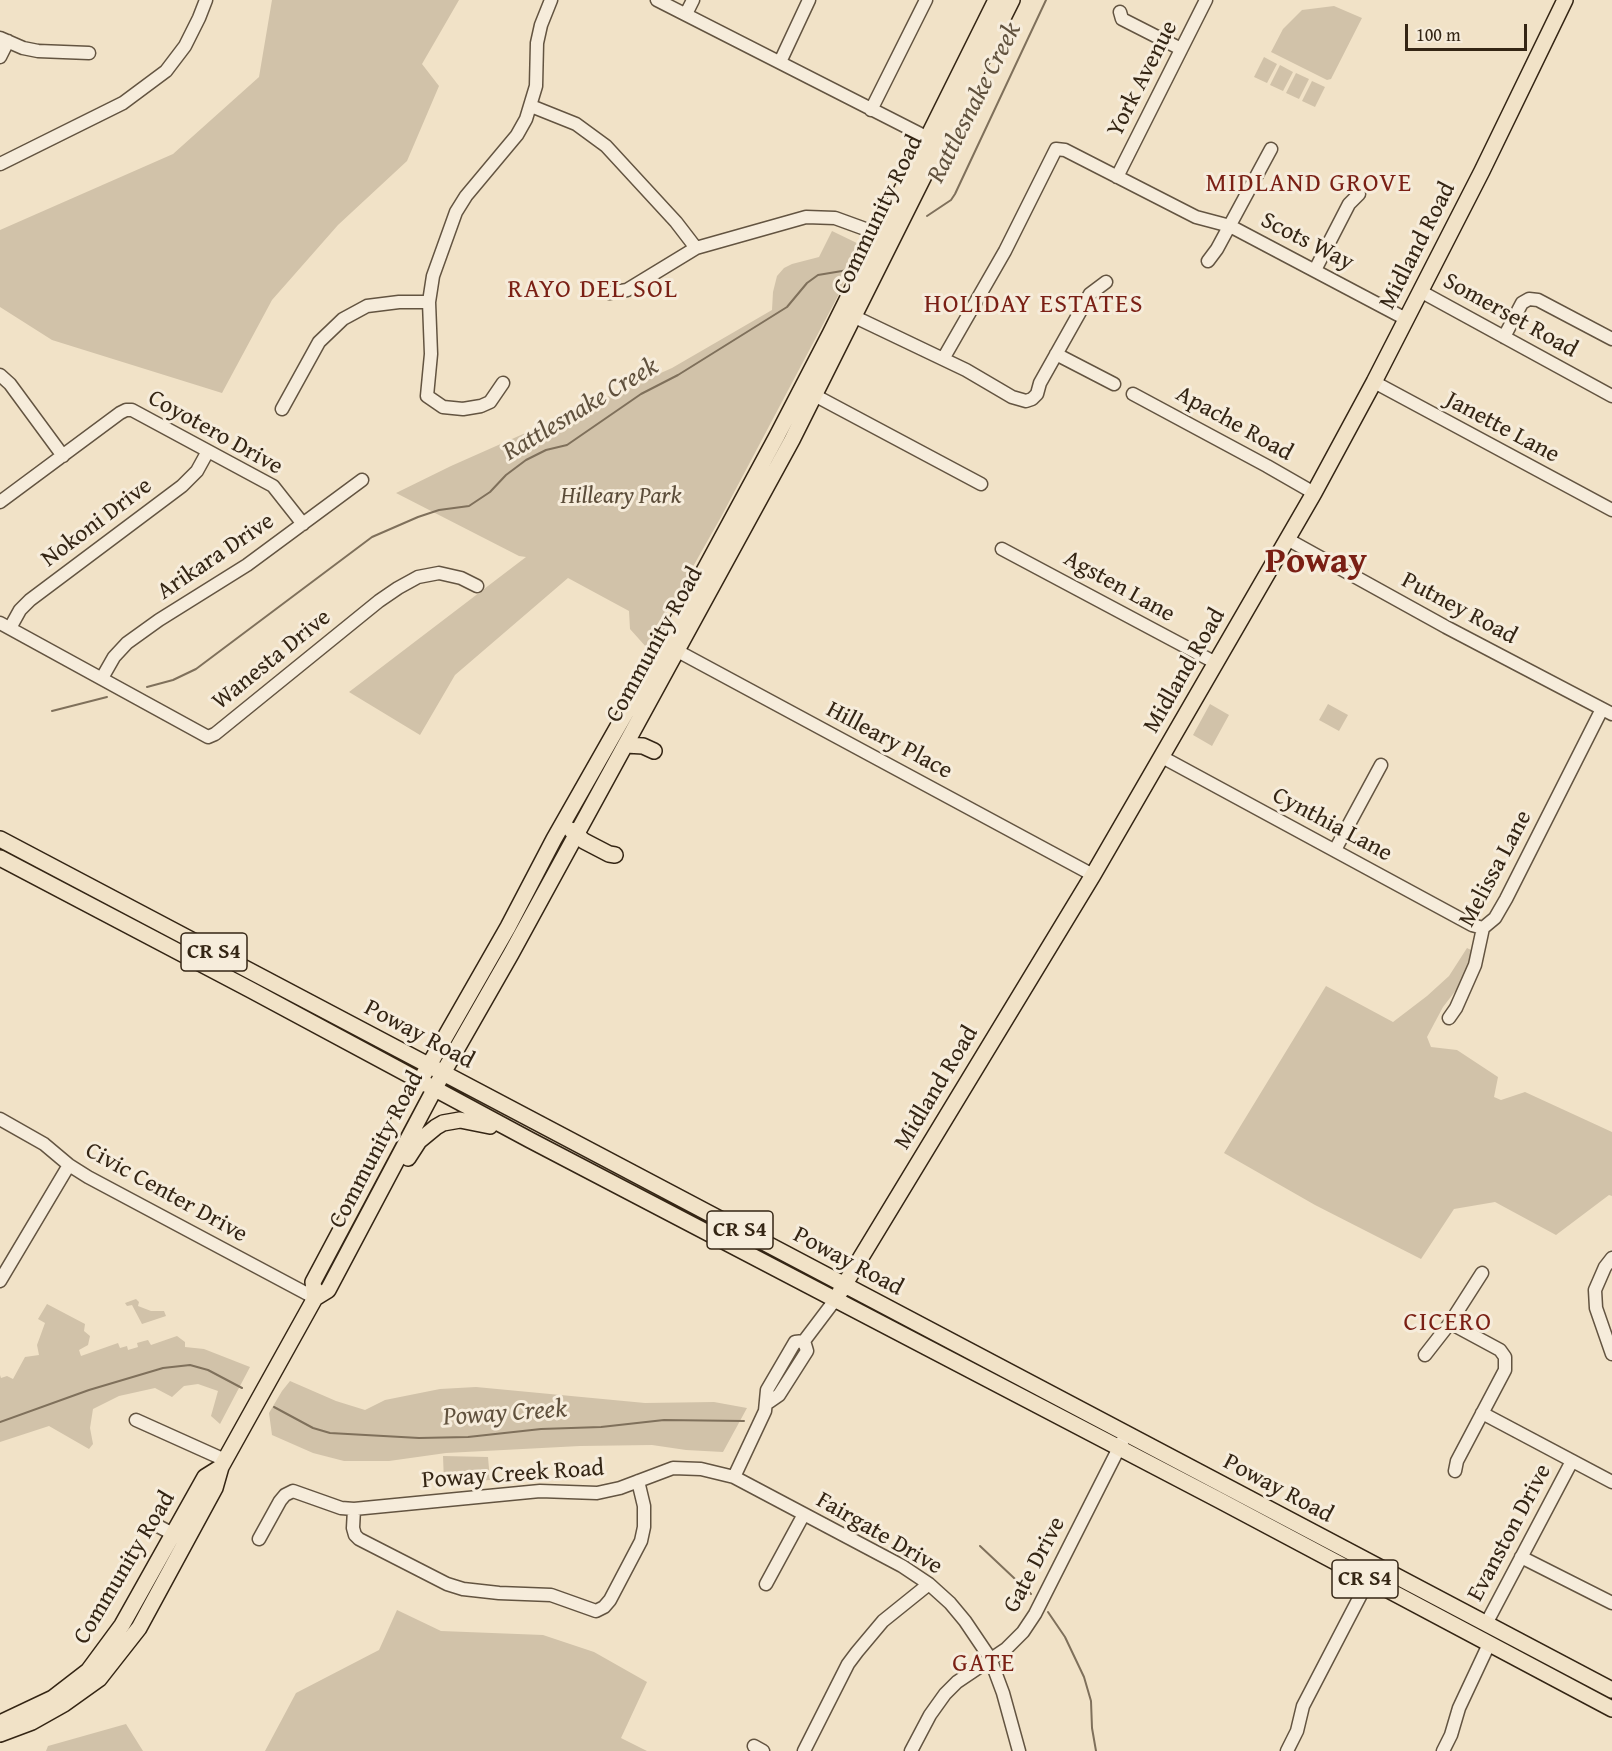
<!DOCTYPE html>
<style>
body{margin:0}
#map{position:relative;width:1612px;height:1751px;overflow:hidden;background:#f1e2c7;font-family:"Gentium Book Plus",serif}
canvas{display:block}
.scale{position:absolute;left:1405px;top:24px;width:122px;height:27px;box-sizing:border-box;border:3px solid #342514;border-top:0;padding-left:8px;font-size:18px;line-height:21px;white-space:nowrap;color:#342514;-webkit-text-stroke:4px #f6ecdb;paint-order:stroke}
</style>
<div id="map">
<canvas width="1612" height="1751"></canvas>
<div class="scale">100 m</div>
</div>
<script>
const c = document.querySelector('canvas').getContext('2d');
c.lineJoin = 'round';
function fill(path, color) { c.fillStyle = color; c.fill(path, 'evenodd'); }
const poly = rows => new Path2D(rows.map(r => 'M' + r).join(''));
function strokePath(path, color, width, dash) { c.strokeStyle = color; c.lineWidth = width; c.lineCap = dash ? 'butt' : 'round'; c.setLineDash(dash || []); c.stroke(path); }
function label(font, color, halo, rows, align = 'center') {
  c.font = font + ' "Gentium Book Plus",serif'; c.lineWidth = 6; c.setLineDash([]); c.textBaseline = 'middle'; c.strokeStyle = halo; c.fillStyle = color; for (const [text, x, y, turn = 0] of rows) {
    c.save(); c.translate(x, y); c.rotate((+turn || 0) * Math.PI / 180); c.textAlign = isNaN(turn) ? turn : align; if (halo) c.strokeText(text, 0, 0); c.fillText(text, 0, 0); c.restore();
  }
}
fill(poly([
 [272,0,459,0,422,64,439,86,407,161,338,225,272,300,222,393,52,340,0,307,0,230,173,154,259,77],
 [1334,6,1362,18,1331,79,1327,80,1271,52,1283,29,1302,10],
 [1264,57,1277,64,1267,83,1254,77],
 [1280,65,1293,72,1283,91,1270,85],
 [1296,73,1309,79,1299,99,1286,93],
 [1312,81,1325,87,1315,107,1302,101],
 [832,231,863,246,848,270,839,294,721,517,647,648,630,629,629,611,568,578,455,675,420,735,349,692,526,557,519,556,396,493,451,466,672,368,772,310,773,292,777,276,784,268,792,264,819,257],
 [1210,704,1229,715,1212,746,1193,735],
 [1328,704,1348,715,1339,731,1319,720],
 [1467,948,1473,951,1460,985,1443,1007,1427,1037,1431,1047,1457,1050,1498,1077,1494,1097,1501,1100,1525,1092,1612,1132,1612,1196,1609,1195,1556,1235,1495,1202,1454,1209,1421,1259,1315,1205,1224,1153,1326,986,1393,1022,1427,996,1449,976],
 [136,1299,139,1302,138,1306,151,1311,164,1311,166,1316,142,1324,132,1305,127,1306,125,1303],
 [47,1304,85,1324,84,1331,90,1336,88,1345,79,1350,81,1356,118,1343,120,1348,127,1346,128,1350,138,1347,137,1343,144,1341,148,1340,151,1345,177,1336,185,1342,185,1347,204,1349,250,1367,220,1424,211,1416,218,1391,198,1384,184,1386,172,1397,155,1388,119,1396,93,1409,90,1428,93,1444,89,1449,49,1426,0,1442,0,1375,1,1378,7,1376,13,1379,25,1357,39,1355,37,1345,45,1323,38,1319],
 [290,1381,336,1401,365,1410,385,1400,440,1389,476,1387,645,1403,714,1402,747,1408,723,1452,686,1450,652,1445,580,1446,446,1453,389,1461,344,1461,313,1453,272,1435,269,1413,282,1391],
 [443,1456,488,1457,490,1480,444,1483],
 [397,1610,441,1631,543,1635,594,1652,647,1682,621,1738,647,1751,265,1751,296,1693,379,1650],
 [126,1724,143,1751,46,1751,48,1746]
]), '#d1c2a9');
strokePath(poly([
 [927,216,951,200,955,194,1046,0],
 [147,687,173,680,196,669,372,537,418,517,439,510,469,506,490,492,506,475,526,460,546,450,567,445,641,394,678,375,787,307,807,283,818,275,848,270],
 [52,711,107,697],
 [274,1407,313,1428,330,1433,419,1438,468,1437,541,1429,601,1427,664,1420,744,1421],
 [0,1422,89,1390,163,1368,190,1365,208,1370,242,1388],
 [980,1546,1031,1594],
 [1048,1612,1065,1637,1084,1677,1091,1701,1092,1728,1096,1751]
]), '#7f705b', 2);
const minor = poly([
 [657,0,934,141],
 [1120,12,1122,19,1181,49],
 [686,14,693,0],
 [0,38,23,48,38,51,89,53],
 [0,57,8,41],
 [780,62,809,0],
 [531,106,576,124,606,146,676,222,696,248],
 [871,110,926,0],
 [0,164,123,103,166,71,185,46,199,18,206,0],
 [1117,177,1206,0],
 [1208,261,1217,249,1271,149],
 [1315,270,1349,204,1359,194],
 [1420,291,1612,396],
 [609,293,627,290,696,248,806,217,835,218,879,234],
 [855,317,966,370,1012,397,1026,401,1032,399,1037,394,1040,383,1090,294,1106,282],
 [1504,337,1522,303,1529,299,1538,300,1612,339],
 [1056,354,1114,384],
 [943,359,1005,251,1056,149,1065,150,1196,217,1230,226,1406,319],
 [0,375,10,384,63,456],
 [1374,382,1612,510],
 [503,383,490,402,481,406,463,409,443,407,427,396,431,354,429,302,433,276,456,212,466,196,517,135,526,119,536,86,537,43,541,25,551,0],
 [1133,394,1267,466,1314,493],
 [816,396,981,484],
 [282,409,319,342,343,319,367,306,399,302,429,302],
 [0,502,120,413,126,410,132,410,273,486,303,524],
 [1287,539,1446,627,1612,714],
 [1002,549,1216,663],
 [0,623,208,737,215,734,379,601,398,588,418,577,439,573,461,578,477,586],
 [10,628,20,610,30,600,182,486,197,471,208,451],
 [670,647,1093,875],
 [102,678,114,657,127,643,159,620,247,565,362,480],
 [1162,757,1472,925,1483,928],
 [1335,850,1381,765],
 [1449,1018,1456,1008,1475,965,1483,928,1495,918,1506,899,1602,709],
 [0,1119,44,1144,69,1165,88,1177,315,1298],
 [1612,1258,1605,1267,1595,1290,1596,1308,1612,1354],
 [0,1281,69,1165],
 [1450,1323,1500,1350,1505,1357,1505,1370,1457,1461,1455,1471],
 [1425,1355,1450,1323,1482,1273],
 [766,1404,779,1395,807,1351,804,1341],
 [1482,1413,1612,1482],
 [136,1420,225,1460],
 [734,1477,765,1411,767,1390,795,1342,804,1341,835,1300],
 [354,1509,353,1528,355,1535,359,1539,447,1584,463,1589,499,1593,551,1595,596,1611,604,1607,610,1600,641,1541,644,1527,644,1506,638,1481],
 [156,1525,173,1534],
 [259,1539,280,1501,285,1495,293,1491,341,1508,354,1509,540,1491,597,1493,620,1488,673,1468,701,1469,734,1477,902,1566,929,1584,950,1603,965,1621,990,1658,1003,1693,1019,1751],
 [1521,1557,1612,1603],
 [766,1584,804,1514],
 [1486,1624,1572,1461],
 [754,1746,763,1751],
 [804,1751,848,1664,857,1652,883,1621,929,1584],
 [911,1751,930,1715,945,1694,957,1682,1006,1649,1023,1632,1035,1614,1123,1440],
 [1287,1751,1297,1731,1303,1706,1368,1581],
 [1443,1751,1451,1735,1459,1708,1489,1644]
]);
const major = poly([
 [626,745,643,746,654,751],
 [571,830,584,841,609,854,615,855],
 [0,839,1612,1690],
 [0,858,251,990,530,1140,1219,1500,1612,1709],
 [408,1158,419,1141,436,1127,443,1123,460,1120,490,1126],
 [840,1292,1093,875,1314,493,1374,382,1482,171,1565,0],
 [315,1298,313,1282,420,1081,508,927,554,839,658,656,777,436,830,334,996,0],
 [0,1723,53,1698,88,1671,122,1625,205,1477,221,1467],
 [0,1734,32,1722,64,1704,99,1679,139,1628,215,1488,221,1467,315,1298,328,1290,443,1073,511,954,792,440,1012,0]
]);
strokePath(minor, '#635441', 15);
strokePath(major, '#342514', 18);
strokePath(minor, '#f6ecdb', 12);
strokePath(major, '#f1e2c7', 15);
for (const [x, y, w] of [
 [214,952,66],
 [740,1230,66],
 [1365,1579,66]
]) { const box = new Path2D(); box.roundRect(x - w / 2, y - 19, w, 38, 4.5); c.fillStyle = '#f6ecdb'; c.fill(box); strokePath(box, '#342514', 1.5); }
label('bold 22px', '#342514', null, [
 ["CR S4",214,952],
 ["CR S4",740,1230],
 ["CR S4",1365,1579]
]);
label('24px', '#342514', '#f6ecdb', [
 ["York Avenue",1143,79,-63],
 ["Community Road",879,215,-64],
 ["Scots Way",1307,242,27],
 ["Midland Road",1418,246,-63],
 ["Somerset Road",1510,316,29],
 ["Apache Road",1234,424,29],
 ["Janette Lane",1502,428,28],
 ["Coyotero Drive",215,433,29],
 ["Nokoni Drive",97,523,-37],
 ["Arikara Drive",216,557,-34],
 ["Agsten Lane",1119,587,29],
 ["Putney Road",1459,609,28],
 ["Community Road",655,645,-61],
 ["Wanesta Drive",272,660,-39],
 ["Midland Road",1185,671,-60],
 ["Hilleary Place",889,741,28],
 ["Cynthia Lane",1332,825,28],
 ["Melissa Lane",1496,869,-62],
 ["Poway Road",419,1035,28],
 ["Midland Road",937,1088,-59],
 ["Community Road",377,1150,-62],
 ["Civic Center Drive",166,1193,29],
 ["Poway Road",848,1262,28],
 ["Poway Creek Road",513,1475,-4],
 ["Poway Road",1278,1489,28],
 ["Evanston Drive",1510,1533,-62],
 ["Fairgate Drive",879,1534,30],
 ["Gate Drive",1035,1565,-62],
 ["Community Road",125,1568,-59]
]);
label('italic 24px', '#5b4c39', '#f6ecdb', [
 ["Hilleary Park",621,497]
]);
label('italic 26px', '#60513d', '#f6ecdb', [
 ["Rattlesnake Creek",975,103,-63],
 ["Rattlesnake Creek",581,410,-31],
 ["Poway Creek",505,1414,-4]
]);
c.letterSpacing = '1.5px';
label('26px', '#7a1f14', '#f6ecdb', [
 ["MIDLAND GROVE",1309,184],
 ["RAYO DEL SOL",593,290],
 ["HOLIDAY ESTATES",1034,305],
 ["CICERO",1448,1323],
 ["GATE",984,1664]
]);
c.letterSpacing = '0px';
label('bold 36px', '#7a1f14', '#f6ecdb', [
 ["Poway",1316,563]
]);
</script>
